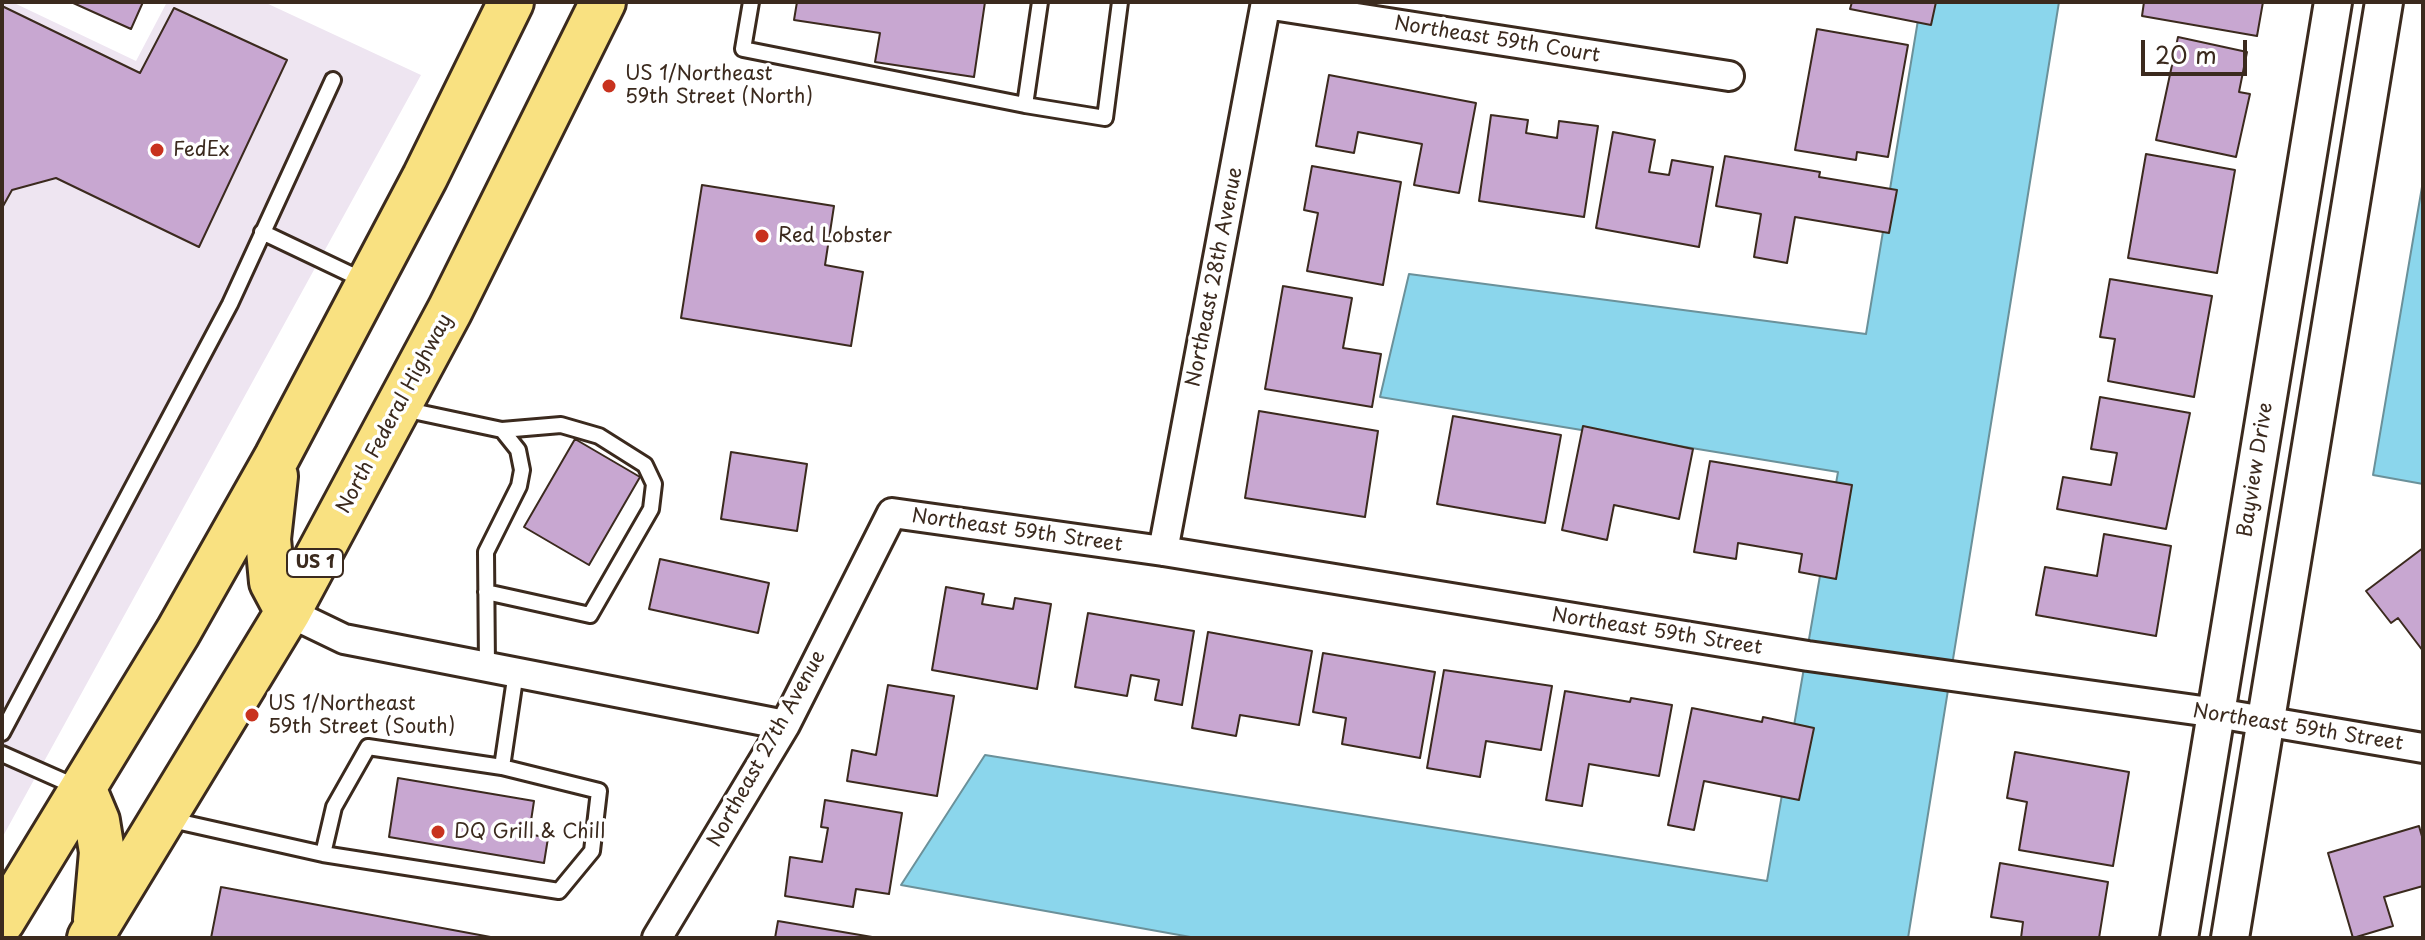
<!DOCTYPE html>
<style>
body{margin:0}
#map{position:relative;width:2425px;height:940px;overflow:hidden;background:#fff;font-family:"Playpen Sans",sans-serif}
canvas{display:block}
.frame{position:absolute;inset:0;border:4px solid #3b2a1e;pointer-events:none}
.scale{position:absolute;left:2141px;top:40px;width:106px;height:36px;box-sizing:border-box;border:4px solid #3b2a1e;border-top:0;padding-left:10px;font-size:24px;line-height:28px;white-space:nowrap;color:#3b2a1e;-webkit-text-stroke:6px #fff;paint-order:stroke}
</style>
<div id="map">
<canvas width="2425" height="940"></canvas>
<div class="frame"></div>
<div class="scale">20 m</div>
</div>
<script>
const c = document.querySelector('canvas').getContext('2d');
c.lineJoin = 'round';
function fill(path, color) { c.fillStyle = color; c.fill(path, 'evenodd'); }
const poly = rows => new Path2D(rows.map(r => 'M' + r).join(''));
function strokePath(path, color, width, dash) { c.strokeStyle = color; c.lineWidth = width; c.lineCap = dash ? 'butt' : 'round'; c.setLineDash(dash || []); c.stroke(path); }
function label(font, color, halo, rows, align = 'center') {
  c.font = font + ' "Playpen Sans",sans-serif'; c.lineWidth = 7; c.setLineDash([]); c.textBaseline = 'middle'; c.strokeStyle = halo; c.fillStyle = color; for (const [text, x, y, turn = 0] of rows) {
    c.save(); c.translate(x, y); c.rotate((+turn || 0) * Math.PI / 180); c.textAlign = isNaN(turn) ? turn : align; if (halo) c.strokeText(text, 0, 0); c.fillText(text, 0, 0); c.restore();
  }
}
fill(poly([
 [2,2,12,2,136,61,167,2,264,2,421,75,2,838]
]), '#eee5f1');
const water = poly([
 [1921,2,2059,2,1908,938,1196,938,901,885,985,755,1767,881,1838,472,1380,397,1409,274,1866,334,1921,2],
 [2423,181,2423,484,2373,475,2423,181]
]);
fill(water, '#8bd6ec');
strokePath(water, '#6b919a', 2);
const building = poly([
 [71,2,143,2,131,29,71,2],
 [797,2,985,2,974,77,875,62,880,33,794,20,797,2],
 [1852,2,1936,2,1931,25,1850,9,1852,2],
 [2144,2,2263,2,2257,36,2142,16,2144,2],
 [2,6,140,73,174,8,287,60,199,247,56,178,12,190,2,208,2,6],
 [1817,29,1908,45,1888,157,1857,152,1856,160,1795,150,1817,29],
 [2178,37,2247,52,2239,92,2250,94,2236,157,2156,140,2178,37],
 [1329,75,1476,103,1459,193,1414,185,1422,144,1358,132,1354,153,1316,146,1329,75],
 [1491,115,1528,120,1526,133,1557,138,1559,121,1598,126,1584,217,1479,201,1491,115],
 [1613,132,1655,140,1649,172,1669,175,1672,160,1713,167,1699,247,1596,228,1613,132],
 [2146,154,2235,170,2217,273,2128,258,2146,154],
 [1725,156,1820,172,1819,177,1897,190,1889,233,1795,217,1787,263,1754,257,1761,214,1716,206,1725,156],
 [1312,166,1401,182,1383,285,1307,271,1318,213,1304,210,1312,166],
 [702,185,834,206,825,265,863,272,851,346,681,318,702,185],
 [2110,279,2212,296,2194,397,2108,381,2115,339,2100,337,2110,279],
 [1283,286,1352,298,1343,348,1381,354,1372,407,1265,389,1283,286],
 [2100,397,2190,413,2166,529,2057,509,2063,477,2111,485,2117,453,2091,449,2100,397],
 [1259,411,1378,431,1365,517,1245,498,1259,411],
 [1453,416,1561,435,1545,523,1437,504,1453,416],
 [1583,426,1693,449,1679,519,1614,505,1607,540,1562,530,1583,426],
 [575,439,640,477,589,565,524,527,575,439],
 [731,452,807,464,797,531,721,519,731,452],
 [1710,461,1852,485,1836,579,1799,572,1802,554,1738,543,1736,559,1694,552,1710,461],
 [2104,534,2171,546,2156,636,2036,615,2045,567,2097,576,2104,534],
 [2423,548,2423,651,2398,618,2391,623,2366,591,2423,548],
 [660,559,769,583,758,633,649,609,660,559],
 [946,587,984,594,982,604,1013,609,1015,598,1051,604,1037,689,932,670,946,587],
 [1088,613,1194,631,1182,705,1155,700,1159,680,1131,675,1127,696,1075,687,1088,613],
 [1208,632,1312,651,1299,725,1240,715,1236,736,1192,728,1208,632],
 [1323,653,1435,672,1420,758,1342,744,1346,718,1313,712,1323,653],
 [1444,670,1552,686,1541,750,1486,741,1480,777,1427,768,1444,670],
 [888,685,954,696,937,796,847,781,852,750,876,755,888,685],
 [1565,691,1630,702,1631,698,1672,705,1659,776,1589,764,1582,806,1546,800,1565,691],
 [1692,708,1762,722,1763,717,1814,728,1799,800,1704,781,1694,830,1668,825,1692,708],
 [2015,752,2129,772,2113,866,2019,850,2027,802,2007,798,2015,752],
 [398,778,534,801,529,834,548,838,544,863,389,837,398,778],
 [825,800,902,813,889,894,856,889,853,907,785,896,790,857,822,862,828,828,821,827,825,800],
 [2419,826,2423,840,2423,886,2384,897,2393,926,2353,938,2328,853,2419,826],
 [2000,863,2108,882,2099,938,2021,938,2023,922,1991,917,2000,863],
 [221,887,496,938,211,938,221,887],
 [778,921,878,938,775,938,778,921]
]);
fill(building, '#c8a7d1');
strokePath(building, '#3b2a1e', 2);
const service = poly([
 [751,2,743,49,1025,105,1040,2],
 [1025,105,1105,118,1120,2],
 [262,232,367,282],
 [403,409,502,430,518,450,522,470,519,486,486,552,487,666],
 [486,592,590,615,651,509,654,484,645,465,599,436,561,425,502,430],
 [2,733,230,304,333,80],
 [2,754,79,788],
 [502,767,516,672],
 [167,819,323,854,559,891,592,851,599,791,502,767,368,747,334,807,323,854]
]);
const minor = poly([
 [1266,4,1729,76],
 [1163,551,1266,2],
 [288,612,344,639,785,725],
 [657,938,785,725,892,513,1163,551,1808,656,2217,713,2423,748]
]);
const tertiary = poly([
 [2179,938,2333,2],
 [2230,938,2384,2]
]);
const primary = poly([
 [275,476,268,539,272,582,288,612],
 [84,790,97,821,102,852,96,920],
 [2,921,178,632,277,457,425,177,511,2],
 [90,938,288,612,450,310,603,2]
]);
strokePath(service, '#3b2a1e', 20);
strokePath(minor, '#3b2a1e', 34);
strokePath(tertiary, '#3b2a1e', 42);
strokePath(primary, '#3b2a1e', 50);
strokePath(service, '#fff', 14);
strokePath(minor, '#fff', 28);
strokePath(tertiary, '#fff', 36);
strokePath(primary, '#f9e181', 44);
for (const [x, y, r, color] of [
 [609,86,8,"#c8321e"],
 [157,150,8,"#c8321e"],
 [762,236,8,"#c8321e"],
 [252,715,8,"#c8321e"],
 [438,832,8,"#c8321e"]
]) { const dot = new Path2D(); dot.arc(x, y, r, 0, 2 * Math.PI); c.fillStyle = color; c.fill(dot); strokePath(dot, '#fff', 3); }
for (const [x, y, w] of [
 [315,563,56]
]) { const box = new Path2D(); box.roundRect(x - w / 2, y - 14, w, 28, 6); c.fillStyle = '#fff'; c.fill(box); strokePath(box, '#3b2a1e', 2); }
label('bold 18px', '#3b2a1e', null, [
 ["US 1",315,563]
]);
label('20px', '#3b2a1e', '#fff', [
 ["Northeast 59th Court",1497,40,9],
 ["Northeast 28th Avenue",1215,277,-79],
 ["North Federal Highway",395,414,-62],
 ["Bayview Drive",2256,470,-81],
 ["Northeast 59th Street",1017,531,8],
 ["Northeast 59th Street",1657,632,9],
 ["Northeast 59th Street",2298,728,9],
 ["Northeast 27th Avenue",767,749,-61]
]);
label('20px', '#3b2a1e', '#fff', [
 ["US 1/Northeast",625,74],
 ["59th Street (North)",625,97],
 ["FedEx",173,150],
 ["Red Lobster",778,236],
 ["US 1/Northeast",268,704],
 ["59th Street (South)",268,727],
 ["DQ Grill & Chill",454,832]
], 'left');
</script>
